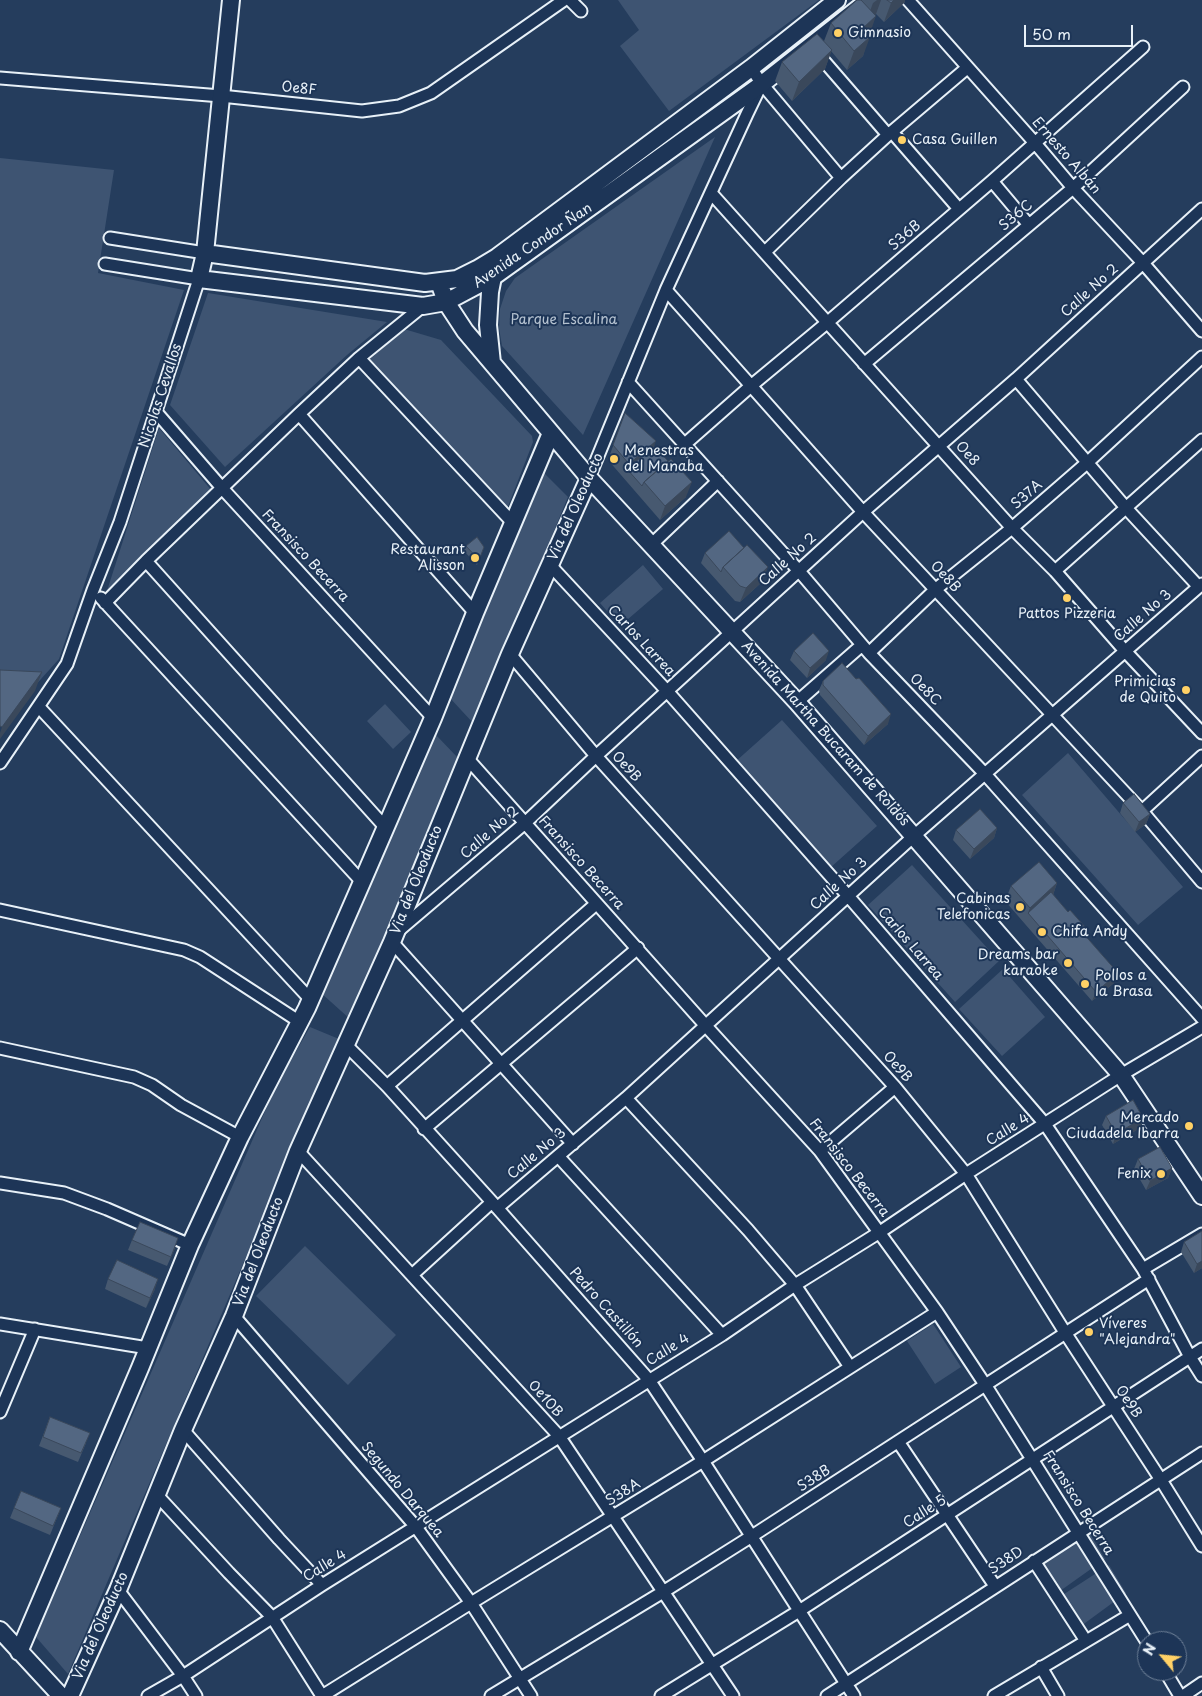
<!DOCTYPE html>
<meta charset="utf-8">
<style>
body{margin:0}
#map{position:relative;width:1202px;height:1696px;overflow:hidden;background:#253d5d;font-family:"Playpen Sans",sans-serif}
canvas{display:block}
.north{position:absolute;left:1137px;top:1631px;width:50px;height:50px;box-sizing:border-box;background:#1d3557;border:1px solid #6e8097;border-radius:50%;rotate:298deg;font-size:14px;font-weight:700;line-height:20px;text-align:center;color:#e8f1f8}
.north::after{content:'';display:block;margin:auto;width:18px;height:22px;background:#ffd166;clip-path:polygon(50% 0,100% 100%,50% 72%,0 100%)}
.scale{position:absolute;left:1024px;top:25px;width:109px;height:22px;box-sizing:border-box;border:2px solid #e8f1f8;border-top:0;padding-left:6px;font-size:15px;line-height:18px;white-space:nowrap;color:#e8f1f8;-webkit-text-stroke:4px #1d3557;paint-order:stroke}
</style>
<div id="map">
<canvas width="1202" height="1696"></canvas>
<div class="north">N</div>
<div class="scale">50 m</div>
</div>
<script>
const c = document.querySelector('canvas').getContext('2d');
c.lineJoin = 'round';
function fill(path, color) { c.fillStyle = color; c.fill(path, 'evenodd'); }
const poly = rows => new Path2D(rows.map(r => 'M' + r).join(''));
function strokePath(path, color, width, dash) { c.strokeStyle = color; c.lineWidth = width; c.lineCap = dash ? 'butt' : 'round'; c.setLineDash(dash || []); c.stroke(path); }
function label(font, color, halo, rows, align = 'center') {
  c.font = font + ' "Playpen Sans",sans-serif'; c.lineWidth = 4; c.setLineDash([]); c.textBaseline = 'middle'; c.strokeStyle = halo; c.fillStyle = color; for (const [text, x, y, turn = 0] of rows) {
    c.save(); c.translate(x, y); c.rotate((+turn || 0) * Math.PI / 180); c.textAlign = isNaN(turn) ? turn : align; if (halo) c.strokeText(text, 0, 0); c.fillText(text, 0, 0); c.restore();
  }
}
fill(poly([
 [618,0,819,0,669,111,620,46,639,30],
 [715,137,583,435,502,346,499,328,500,309,506,291,515,278],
 [0,158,114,170,98,273,184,290,59,659,32,689,0,686],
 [208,293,387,322,347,355,225,467,170,405],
 [404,329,441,340,532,436,533,442,507,509,369,360],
 [159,428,212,491,106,594],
 [543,472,568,497,474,724,449,697],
 [643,565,663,589,620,626,600,603],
 [385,704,411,732,393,749,367,721],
 [782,720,877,826,830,868,735,762],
 [436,735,459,759,350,1019,321,993],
 [1068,753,1183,887,1138,925,1022,795],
 [912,865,999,961,955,1002,868,905],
 [1003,969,1045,1017,1002,1056,959,1009],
 [310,1027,339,1039,68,1674,36,1637,276,1086],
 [305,1246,396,1335,348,1385,256,1296],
 [933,1324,961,1367,935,1384,907,1341],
 [1088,1530,1105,1559,1060,1591,1040,1561],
 [1109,1565,1126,1593,1081,1626,1061,1596]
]), '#3e5472');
const street = poly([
 [570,0,581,11],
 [908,0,1035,143,1073,188,1143,263,1202,331],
 [817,53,888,135],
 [751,68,762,84,841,178],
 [0,78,221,96,362,111,399,106,431,93,564,0],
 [892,132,959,209],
 [992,181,1029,225],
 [711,193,1012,528,1055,571,1125,651,1202,733],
 [110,238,205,253],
 [765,252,841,178,888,135,967,68],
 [666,290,863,512,1142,811,1202,882],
 [359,358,513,523],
 [864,364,1073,188,1183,87],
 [1016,379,1127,509,1199,587],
 [628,382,799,571,869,653,985,774,1202,1018],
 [157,413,222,488,433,718],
 [299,414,475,613],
 [685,444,752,385,828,322,992,181,1143,47],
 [589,478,666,290,747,114,760,87],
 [652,544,718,481],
 [146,561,385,827],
 [550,565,667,691,849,897,1045,1124,1143,1269,1190,1357,1202,1376],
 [1055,571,1202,440],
 [101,598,362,882],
 [105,603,146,561,299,414,359,358,423,306],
 [869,653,936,589,1012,528,1088,462,1202,357],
 [510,654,596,756,895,1087,966,1174,1066,1334,1161,1480,1202,1546],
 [797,702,862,645],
 [39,707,310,999],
 [467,758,706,1026,820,1151,937,1312,986,1386,1147,1642],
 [0,763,67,664,93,590,120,522,199,279,105,264],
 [1142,811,1202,756],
 [0,910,184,950,200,957,300,1022],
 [398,931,525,823,596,756,863,512,1016,379,1202,209],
 [392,942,573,1144],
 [346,1045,387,1086,492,1202,649,1380,703,1461,854,1696],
 [0,1048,134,1077,152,1085,181,1105,240,1137],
 [387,1086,596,904],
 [626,1098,748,1230,795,1285,850,1367],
 [424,1129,638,948],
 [298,1151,559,1436,733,1696],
 [820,1151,895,1087],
 [558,1156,722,1335],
 [0,1183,64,1193,107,1209,190,1245],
 [497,1208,626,1098,915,835,1202,584],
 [1143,1269,1202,1234],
 [412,1275,492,1202],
 [234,1316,416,1527,471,1603,531,1696],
 [0,1324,148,1348],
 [0,1412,35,1329],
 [183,1430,279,1539,322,1585],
 [899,1443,995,1586],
 [156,1494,229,1573,272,1617,322,1696],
 [1034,1561,1086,1641],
 [118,1590,183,1676,196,1696],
 [1041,1667,1058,1696],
 [1165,1671,1180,1696],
 [148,1696,183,1676,322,1585,722,1335,795,1285,880,1232,966,1174,1121,1075,1202,1027],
 [322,1696,471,1603,703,1461,937,1312],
 [491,1696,663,1592,752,1536,1149,1279],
 [661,1696,799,1611,1202,1349],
 [827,1696,1202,1453],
 [994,1696,1130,1615],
 [1183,1696,1202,1683]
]);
const secondary = poly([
 [231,0,205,253,199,279,423,306,446,302,493,277,762,84,869,0],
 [205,253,425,283,457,279,477,269,497,257,751,68,837,0],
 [439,282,446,302,465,331,547,428,589,478,797,702,1121,1075,1202,1196],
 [492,363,488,325,490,292,493,277],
 [0,1630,61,1696],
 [19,1652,140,1368,190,1245,240,1137,307,1008,362,882,433,718,475,613,551,433],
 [70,1696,118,1590,183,1430,234,1316,298,1151,392,942,510,654,589,478]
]);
strokePath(street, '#e8f1f8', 15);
strokePath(secondary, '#e8f1f8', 20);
strokePath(street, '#1d3557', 11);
strokePath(secondary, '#1d3557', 16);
fill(poly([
 [857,0,905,0,905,2,884,22,876,14,874,15,863,56,847,70,831,51,825,69,792,101,775,81,782,62,824,41,831,23],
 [625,413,654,446,686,497,660,520,608,460],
 [466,546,484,547,477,565,464,551],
 [705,553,762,582,740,602,735,601,701,563],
 [794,651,826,660,807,678,790,660],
 [856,679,888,724,864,745,820,695,819,690,823,681],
 [1123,803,1150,814,1146,824,1135,832,1120,813],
 [997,828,994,838,970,859,953,840,956,830],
 [1057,883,1053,895,1084,934,1114,983,1092,1001,1005,901,1011,886],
 [1106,1116,1143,1118,1140,1128,1113,1144,1102,1125],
 [1138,1159,1172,1168,1168,1178,1146,1190,1134,1169],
 [132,1240,175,1248,167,1266,128,1250],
 [1184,1242,1202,1268,1194,1273,1181,1252],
 [108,1279,155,1289,146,1308,105,1289],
 [50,1417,86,1443,78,1462,39,1446],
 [14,1508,61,1508,50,1535,10,1518]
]), '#475970');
fill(poly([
 [877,0,881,0,876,14,866,22,873,3],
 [894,0,905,0,905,2,884,22,891,3],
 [876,16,869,36,863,28],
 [870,37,863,56,847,70,854,51],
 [832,50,825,69,792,101,799,82],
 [656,441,651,455,627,469,629,464],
 [692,482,686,497,660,520,665,506],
 [768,567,762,582,740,602,746,588],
 [829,651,826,660,807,678,810,668],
 [42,672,35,691,0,739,0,733,2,727],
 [891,714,888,724,864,745,868,736],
 [1150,814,1146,824,1135,832,1139,822],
 [997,828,994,838,970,859,974,849],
 [1057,883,1052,898,1028,913,1030,908],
 [1118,973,1114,983,1092,1001,1096,992],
 [1143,1118,1140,1128,1113,1144,1116,1134],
 [1172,1168,1168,1178,1146,1190,1150,1181],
 [1202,1261,1202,1268,1194,1273,1197,1264],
 [158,1279,155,1289,146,1308,150,1298]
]), '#3a485b');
const building = poly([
 [857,0,861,0,876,16,863,28,870,37,854,51,831,23,857,0],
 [887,0,894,0,891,3,887,0],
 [817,34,832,50,799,82,782,62,817,34],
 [625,413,656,441,629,464,613,445,625,413],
 [654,446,668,461,644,482,642,486,627,469,654,446],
 [671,459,692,482,665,506,644,482,671,459],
 [729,531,744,548,723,567,721,572,705,553,729,531],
 [477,537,484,547,479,560,466,546,477,537],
 [747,545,768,567,746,588,740,586,723,567,747,545],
 [813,633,829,651,810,668,794,651,813,633],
 [842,663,856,679,859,678,891,714,868,736,823,685,823,681,842,663],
 [0,670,42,672,2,727,0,726,0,670],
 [1134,794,1150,814,1139,822,1123,803,1134,794],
 [980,809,997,828,974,849,956,830,980,809],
 [1039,862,1057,883,1030,908,1011,886,1039,862],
 [1051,892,1068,912,1070,910,1086,928,1082,932,1118,973,1096,992,1028,913,1051,892],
 [1133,1100,1143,1118,1116,1134,1106,1116,1133,1100],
 [1160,1147,1172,1168,1150,1181,1138,1159,1160,1147],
 [140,1222,178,1238,171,1257,132,1240,140,1222],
 [1202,1231,1202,1261,1197,1264,1184,1242,1202,1231],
 [117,1260,158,1279,150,1298,108,1279,117,1260],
 [50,1417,90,1433,81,1453,43,1437,50,1417],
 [21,1491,61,1508,53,1526,14,1508,21,1491]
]);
fill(building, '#536782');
strokePath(building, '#3a485b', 1);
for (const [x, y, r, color] of [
 [838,33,5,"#ffd166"],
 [902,140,5,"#ffd166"],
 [614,459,5,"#ffd166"],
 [475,558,5,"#ffd166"],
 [1067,598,5,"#ffd166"],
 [1186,690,5,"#ffd166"],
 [1020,907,5,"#ffd166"],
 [1042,932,5,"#ffd166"],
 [1068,963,5,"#ffd166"],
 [1085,984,5,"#ffd166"],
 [1189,1126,5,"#ffd166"],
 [1161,1174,5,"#ffd166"],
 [1089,1332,5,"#ffd166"]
]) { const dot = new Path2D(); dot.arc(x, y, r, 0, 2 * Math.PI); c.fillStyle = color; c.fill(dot); strokePath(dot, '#1d3557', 2); }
label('14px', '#e8f1f8', '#1d3557', [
 ["Gimnasio",848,33],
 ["Casa Guillen",912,140],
 ["Menestras",624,451],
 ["del Manaba",624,467],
 ["Restaurant",465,550,"right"],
 ["Alisson",465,566,"right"],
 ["Pattos Pizzeria",1067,614,"center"],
 ["Primicias",1176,682,"right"],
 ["de Quito",1176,698,"right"],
 ["Cabinas",1010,899,"right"],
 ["Telefonicas",1010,915,"right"],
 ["Chifa Andy",1052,932],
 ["Dreams bar",1058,955,"right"],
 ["karaoke",1058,971,"right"],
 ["Pollos a",1095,976],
 ["la Brasa",1095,992],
 ["Mercado",1179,1118,"right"],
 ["Ciudadela Ibarra",1179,1134,"right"],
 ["Fenix",1151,1174,"right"],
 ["Víveres",1099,1324],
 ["\"Alejandra\"",1099,1340]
], 'left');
label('14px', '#e8f1f8', '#1d3557', [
 ["Oe8F",299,89,6],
 ["Ernesto Albán",1066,156,49],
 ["S36C",1016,216,-40],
 ["S36B",905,236,-41],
 ["Avenida Condor Ñan",533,246,-34],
 ["Calle No 2",1090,291,-42],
 ["Nicolas Cevallos",161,396,-72],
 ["Oe8",967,454,48],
 ["S37A",1027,495,-41],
 ["Via del Oleoducto",576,507,-66],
 ["Fransisco Becerra",305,556,47],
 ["Calle No 2",788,560,-42],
 ["Oe8B",945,577,47],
 ["Calle No 3",1143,616,-41],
 ["Carlos Larrea",641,641,47],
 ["Oe8C",925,690,46],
 ["Avenida Martha Bucaram de Roldós",825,734,48],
 ["Oe9B",626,767,48],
 ["Calle No 2",490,833,-41],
 ["Fransisco Becerra",581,863,48],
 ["Via del Oleoducto",417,880,-68],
 ["Calle No 3",839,884,-42],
 ["Carlos Larrea",910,944,49],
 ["Oe9B",897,1067,49],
 ["Calle 4",1008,1130,-32],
 ["Calle No 3",537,1154,-40],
 ["Fransisco Becerra",849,1168,52],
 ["Via del Oleoducto",259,1252,-69],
 ["Pedro Castillón",606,1308,48],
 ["Calle 4",668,1350,-32],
 ["Oe10B",545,1399,48],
 ["Oe9B",1128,1402,57],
 ["S38B",814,1479,-33],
 ["Segundo Darquea",402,1490,50],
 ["S38A",623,1493,-32],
 ["Fransisco Becerra",1078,1503,58],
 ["Calle 5",925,1512,-33],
 ["S38D",1006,1561,-33],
 ["Calle 4",325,1566,-32],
 ["Via del Oleoducto",101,1626,-66]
]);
label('14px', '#b5c2d0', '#1d3557', [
 ["Parque Escalina",564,320]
]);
</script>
